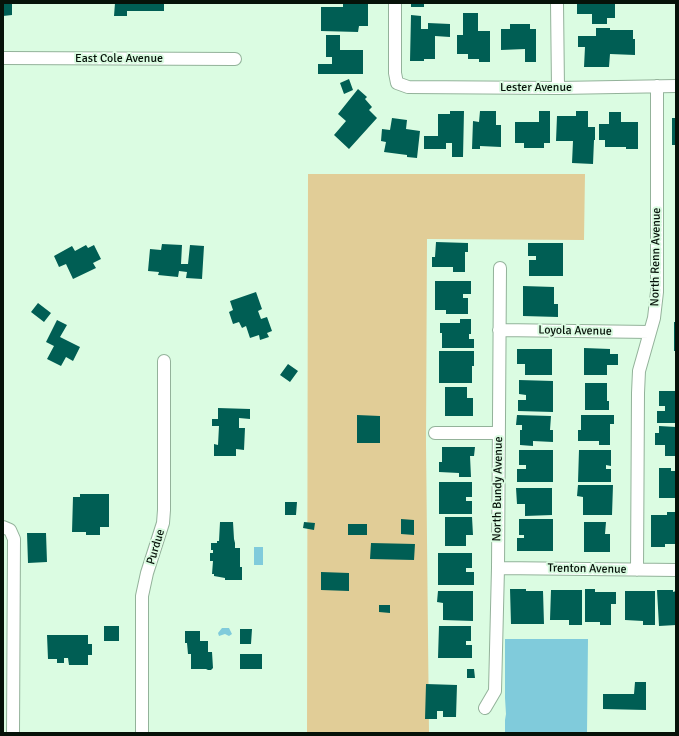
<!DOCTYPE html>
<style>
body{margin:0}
#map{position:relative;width:679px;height:736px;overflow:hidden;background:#dbfce2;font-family:Signika,sans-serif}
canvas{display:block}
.frame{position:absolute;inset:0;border:4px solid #061209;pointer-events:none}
</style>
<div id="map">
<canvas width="679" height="736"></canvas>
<div class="frame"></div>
</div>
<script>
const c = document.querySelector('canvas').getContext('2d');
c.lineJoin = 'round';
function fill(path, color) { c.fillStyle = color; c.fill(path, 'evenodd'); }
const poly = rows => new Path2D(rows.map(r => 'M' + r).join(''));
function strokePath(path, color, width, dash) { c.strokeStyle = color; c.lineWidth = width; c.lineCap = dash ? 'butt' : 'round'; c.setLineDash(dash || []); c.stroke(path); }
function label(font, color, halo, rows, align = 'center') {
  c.font = font + ' Signika,sans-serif'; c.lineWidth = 4; c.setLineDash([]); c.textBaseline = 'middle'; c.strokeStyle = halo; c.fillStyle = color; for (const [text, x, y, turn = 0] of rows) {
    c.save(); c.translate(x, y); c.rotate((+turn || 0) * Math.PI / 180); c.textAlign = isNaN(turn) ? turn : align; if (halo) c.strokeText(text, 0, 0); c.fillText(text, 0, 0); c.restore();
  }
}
fill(poly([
 [308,174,585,174,584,240,427,239,426,443,429,733,307,733]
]), '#e1cd97');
fill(poly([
 [254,547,263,547,263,565,254,565],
 [222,628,229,628,232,634,229,636,225,634,219,636,218,633],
 [505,639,588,639,587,733,505,733,505,720,506,714,505,698]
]), '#80cbdb');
fill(poly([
 [3,3,12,3,12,15,3,16],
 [115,3,164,3,164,11,127,11,127,16,114,16],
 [343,3,370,3,370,4,368,4,368,26,359,26,358,32,321,31,321,7,343,7],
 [411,3,424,3,424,7,411,7],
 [577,3,615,4,615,18,607,18,607,24,592,24,592,14,577,14],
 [463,13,478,13,478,31,490,31,490,62,479,62,479,59,468,59,468,54,457,54,457,35,463,35],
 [411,15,421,16,421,29,428,29,428,23,450,24,450,37,435,36,435,59,424,59,424,61,410,61],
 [510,24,530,24,530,29,536,29,536,62,525,62,525,49,501,50,501,29,510,29],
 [596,28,610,28,610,30,633,30,633,39,635,39,635,55,610,54,609,67,584,67,585,47,578,47,578,36,596,36],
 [326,35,340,35,340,50,363,50,363,74,318,74,318,64,332,64,332,57,326,57],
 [349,79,353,90,344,94,340,83],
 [358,89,367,97,365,99,372,107,369,110,377,118,349,149,334,135,346,121,338,114],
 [450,111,464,111,463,157,452,157,452,143,446,143,446,149,424,149,424,136,438,136,438,114,450,114],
 [480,111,496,111,496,125,501,125,501,147,480,146,480,149,472,149,473,121,479,122],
 [539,111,550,111,550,143,544,143,544,148,524,148,524,143,515,143,515,122,539,122],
 [576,111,588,111,588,127,595,127,595,140,594,140,593,164,572,163,573,141,556,141,557,116,576,116],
 [609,112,621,112,621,122,638,122,638,149,626,149,626,147,605,147,605,140,599,140,599,124,609,124],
 [392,118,407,120,406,129,420,131,417,158,407,157,407,155,384,152,386,142,381,141,382,129,390,130],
 [672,118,676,118,676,145,672,145],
 [436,242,468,243,468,252,465,252,465,272,453,272,453,267,432,267,432,257,435,257],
 [528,243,563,243,563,276,529,276,529,260,536,260,536,256,528,256],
 [162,244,182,245,181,264,188,264,190,245,204,246,202,279,186,278,187,272,179,271,178,277,158,275,159,272,148,271,150,249,161,250],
 [86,245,88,248,94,245,101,259,93,263,96,268,73,279,66,264,59,267,54,256,72,246,75,251],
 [435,281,471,281,471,294,463,294,463,298,468,298,468,314,446,314,446,310,435,310],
 [523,286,554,287,554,304,558,304,558,317,523,316],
 [256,292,262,309,258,311,261,319,267,317,272,331,267,333,269,337,260,340,259,335,250,338,246,326,242,328,239,322,233,324,229,312,233,310,230,301],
 [38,303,51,313,44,322,31,312],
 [460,319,471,319,471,334,469,334,469,339,474,339,474,348,442,348,442,333,440,333,440,323,460,323],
 [57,320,67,325,60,337,80,347,73,361,66,357,61,366,47,359,54,346,46,342],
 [674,322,676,322,676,351,674,351],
 [584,348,610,349,610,354,618,354,618,365,607,365,607,375,584,375],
 [517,349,552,349,552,375,525,375,525,364,517,364],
 [439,351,474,351,474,366,472,366,472,383,439,383],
 [288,364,298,371,290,382,280,375],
 [519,380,553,381,553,412,518,411,518,400,526,400,526,395,519,394],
 [585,383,607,383,607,401,609,401,609,410,585,410],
 [445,387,467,387,467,398,473,398,473,416,445,416],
 [659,391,676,391,676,423,657,423,657,411,665,411,665,406,659,406],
 [218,408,250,409,250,419,239,418,239,428,245,428,244,450,236,449,236,456,214,456,214,444,218,445,219,426,212,426,212,419,218,419],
 [357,415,380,416,380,443,357,443],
 [517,415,551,416,550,430,553,430,553,442,533,441,533,446,520,445,520,430,522,430,522,425,516,425],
 [581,415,614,415,614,424,610,424,610,445,599,445,599,441,578,441,578,430,581,430],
 [659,426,676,427,676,456,665,456,665,445,655,445,655,433,659,433],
 [442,447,475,447,474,456,470,456,471,477,459,477,459,473,439,472,439,462,442,462],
 [519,450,553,450,553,482,517,482,517,469,526,469,526,465,519,465],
 [579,450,611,450,611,466,606,465,606,469,611,469,611,482,578,482],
 [659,468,671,468,671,471,676,471,676,498,659,498],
 [439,482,472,482,472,497,466,497,466,501,472,501,472,514,439,514],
 [578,485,613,485,612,515,583,515,583,497,577,496],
 [516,488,552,488,552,515,525,516,525,504,517,504],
 [80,494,109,494,109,527,100,527,100,535,86,535,86,532,72,532,73,497,80,497],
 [285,502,297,502,296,515,285,515],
 [667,512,676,512,676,544,665,544,665,547,651,547,651,515,667,515],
 [445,517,472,517,473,535,466,535,466,546,445,546],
 [401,519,414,520,414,535,401,534],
 [519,519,553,519,553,551,517,551,517,538,524,538,524,535,519,535],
 [220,522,233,522,234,539,235,543,235,548,240,548,240,567,242,567,242,580,225,580,225,578,214,576,214,574,212,574,213,561,210,561,210,553,213,553,213,550,211,550,211,543,217,543,217,541,219,541],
 [304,522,315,523,314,530,303,528],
 [584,522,606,522,605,534,610,534,610,552,584,552],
 [348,524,367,524,367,535,348,535],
 [27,533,46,533,47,562,28,563],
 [371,543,415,544,414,560,370,559],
 [438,553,472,553,472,568,466,568,466,572,474,572,474,585,438,585],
 [321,572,349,573,349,591,321,590],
 [510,589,526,589,526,591,543,591,544,624,511,624],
 [585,589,595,589,595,592,616,592,616,604,611,604,611,625,600,625,600,622,585,622],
 [551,590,582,590,582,625,569,625,569,620,550,620],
 [657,590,673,590,673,592,676,591,676,625,659,626],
 [438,591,473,591,473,621,443,620,443,603,437,602],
 [625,591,655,591,655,625,643,625,643,621,625,620],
 [379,605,390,605,390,613,379,612],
 [104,626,119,626,119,641,104,641],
 [439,626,471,626,471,641,466,641,466,645,472,645,472,658,438,658],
 [240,629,252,629,251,644,240,644],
 [185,631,200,631,200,641,208,641,208,652,212,652,213,668,211,670,208,670,206,669,191,669,191,654,188,654,187,643,185,643],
 [47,635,88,635,88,644,92,644,92,655,88,655,88,665,69,665,68,658,64,658,64,663,57,663,57,659,48,659],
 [240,654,262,654,262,669,240,669],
 [467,669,474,669,475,678,467,678],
 [635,682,646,682,646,710,603,709,603,694,634,694],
 [426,684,457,685,456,717,443,717,443,711,437,711,437,719,425,719]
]), '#005e54');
const minor = poly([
 [395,3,395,73,397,83,408,87,558,88,676,86],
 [557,3,558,88],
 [3,58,235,59],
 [499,330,650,332],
 [435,433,499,433],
 [3,527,10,530,14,539,13,733],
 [498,568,676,570],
 [637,570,638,393,639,371,654,318,657,292,657,86],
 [485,708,495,691,498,568,500,268],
 [142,733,142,596,147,573,163,523,164,510,164,361]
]);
strokePath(minor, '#93b29a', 14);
strokePath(minor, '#fff', 12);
label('12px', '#061209', '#dbfce2', [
 ["East Cole Avenue",119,59],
 ["Lester Avenue",536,88],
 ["North Renn Avenue",656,257,-89],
 ["Loyola Avenue",575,331,1],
 ["North Bundy Avenue",498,489,-89],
 ["Purdue",156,547,-73],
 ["Trenton Avenue",587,569,1]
]);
</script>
